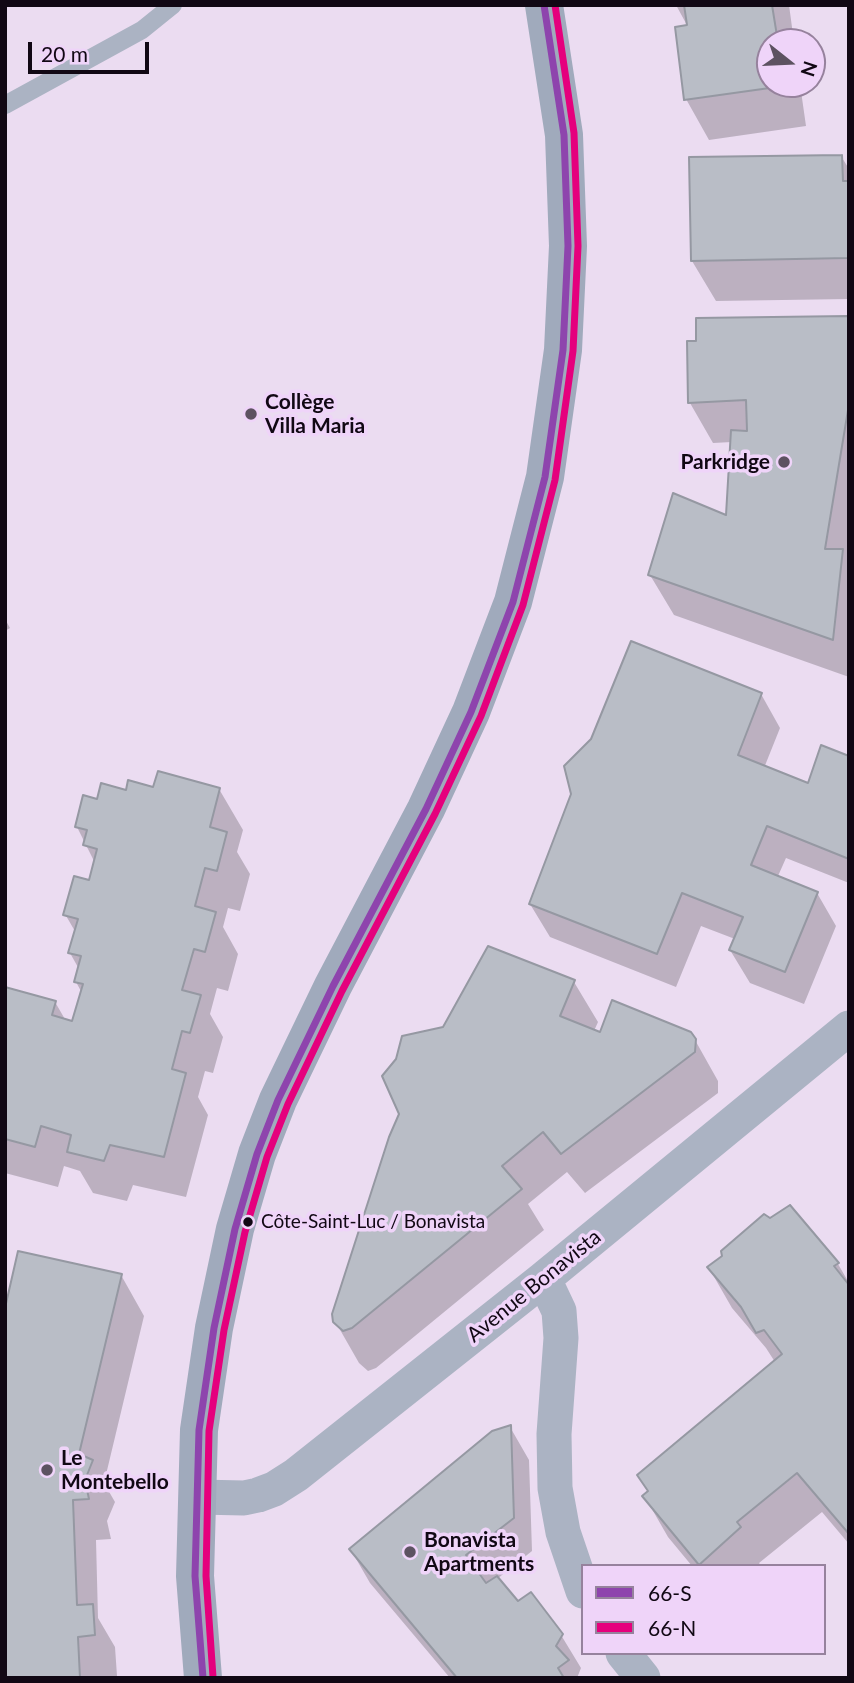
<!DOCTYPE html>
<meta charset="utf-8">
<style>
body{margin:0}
#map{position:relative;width:854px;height:1683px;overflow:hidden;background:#ebdcf1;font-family:Lato,sans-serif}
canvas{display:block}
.frame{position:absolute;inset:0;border:7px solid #110814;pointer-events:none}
.legend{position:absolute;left:581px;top:1564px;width:245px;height:91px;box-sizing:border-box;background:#efd4f9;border:2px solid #96829d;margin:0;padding:9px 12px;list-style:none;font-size:21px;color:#110814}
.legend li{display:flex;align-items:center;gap:14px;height:35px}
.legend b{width:35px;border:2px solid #96829d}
.north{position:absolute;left:756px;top:28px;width:70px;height:70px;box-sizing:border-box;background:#efd4f9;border:2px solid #96829d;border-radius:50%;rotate:108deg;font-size:19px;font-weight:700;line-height:28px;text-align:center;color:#110814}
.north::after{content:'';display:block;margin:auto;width:24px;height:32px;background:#5d5261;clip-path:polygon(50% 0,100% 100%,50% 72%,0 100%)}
.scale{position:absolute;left:28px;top:42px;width:121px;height:32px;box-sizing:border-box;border:4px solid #110814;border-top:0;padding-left:9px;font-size:21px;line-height:24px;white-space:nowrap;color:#110814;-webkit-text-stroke:5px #efd4f9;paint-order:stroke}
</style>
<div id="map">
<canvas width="854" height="1683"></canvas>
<div class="frame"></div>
<ul class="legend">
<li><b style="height:9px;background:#8e44ad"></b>66-S</li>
<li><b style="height:9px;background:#e5007d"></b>66-N</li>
</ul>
<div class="north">N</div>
<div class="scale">20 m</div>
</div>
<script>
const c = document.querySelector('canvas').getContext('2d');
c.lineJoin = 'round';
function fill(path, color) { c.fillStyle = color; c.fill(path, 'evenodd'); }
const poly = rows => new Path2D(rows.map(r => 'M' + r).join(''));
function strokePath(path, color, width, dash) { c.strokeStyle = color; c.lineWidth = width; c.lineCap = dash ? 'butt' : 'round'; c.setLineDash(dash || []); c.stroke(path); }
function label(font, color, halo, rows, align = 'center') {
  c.font = font + ' Lato,sans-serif'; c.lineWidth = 7; c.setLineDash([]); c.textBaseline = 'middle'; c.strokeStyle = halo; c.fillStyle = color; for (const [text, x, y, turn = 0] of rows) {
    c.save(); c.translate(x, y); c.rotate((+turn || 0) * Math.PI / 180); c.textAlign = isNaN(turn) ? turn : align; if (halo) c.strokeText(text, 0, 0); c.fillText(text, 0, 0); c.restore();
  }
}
fill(poly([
 [676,5,789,5,794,42,770,42,770,84,800,84,806,126,709,140,686,99,688,27],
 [841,156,849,169,849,299,716,301,692,261],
 [849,317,849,677,674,615,650,575,728,517,732,442,713,443,690,403],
 [5,619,10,628,5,631],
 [761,694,780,728,764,768,809,785,849,758,849,883,786,858,778,876,817,893,836,926,804,1004,750,983,730,950,735,939,701,926,676,987,550,937,530,904],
 [155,789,219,789,243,830,237,852,250,874,240,911,228,908,223,927,238,954,228,991,217,988,210,1014,223,1037,213,1073,205,1071,198,1097,208,1115,186,1197,133,1185,127,1201,93,1193,80,1171,64,1166,58,1187,5,1173,5,989,55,1002,66,1021,74,1023,82,993,76,982,79,969,70,953,76,933,65,914,90,882,95,863,77,827,98,801,127,792],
 [574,982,598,1022,594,1031,601,1034,695,1040,718,1081,718,1093,585,1193,567,1172,528,1204,544,1230,376,1368,368,1371,359,1363,335,1321,444,1029],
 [790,1207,838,1264,849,1283,849,1544,822,1512,759,1563,761,1566,692,1566,668,1537,645,1497,649,1493,639,1475,775,1362,766,1348,732,1308,709,1268],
 [121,1275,144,1316,104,1483,115,1502,107,1521,111,1539,96,1540,98,1618,115,1647,117,1676,100,1678,5,1678],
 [510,1427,529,1460,532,1551,497,1579,517,1604,561,1635,581,1668,577,1678,450,1678,370,1583,351,1550]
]), '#0003');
const building = poly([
 [684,5,772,5,778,42,770,42,770,84,784,86,684,100,675,27,687,25,684,5],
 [842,155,843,181,849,181,848,258,691,261,689,157,842,155],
 [849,316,849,404,825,549,843,549,833,640,648,575,673,493,726,515,731,430,747,431,746,400,688,403,687,341,696,341,696,318,849,316],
 [631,641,762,693,738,755,808,783,821,745,849,756,849,859,767,826,751,865,818,892,785,972,729,950,743,917,682,893,657,954,529,904,571,794,564,766,591,739,631,641],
 [158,771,220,788,210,827,227,832,217,871,205,868,195,906,216,912,205,952,194,949,182,990,201,995,190,1033,182,1031,172,1069,186,1073,164,1157,110,1145,104,1161,67,1152,71,1135,41,1126,35,1147,5,1139,5,987,56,1001,52,1015,72,1021,83,984,74,982,81,956,68,953,78,919,63,915,74,876,89,880,97,849,83,845,87,830,75,827,83,795,97,799,101,783,126,790,128,780,153,787,158,771],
 [488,946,575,980,560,1016,600,1032,612,1000,691,1032,696,1039,695,1052,561,1154,543,1132,502,1166,522,1189,352,1328,343,1331,333,1322,332,1314,389,1137,399,1114,382,1076,396,1059,402,1036,443,1027,488,946],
 [790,1205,839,1263,834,1266,849,1285,849,1534,797,1473,737,1522,741,1527,699,1565,642,1496,648,1491,637,1475,782,1354,764,1330,756,1333,741,1307,707,1267,722,1256,721,1251,764,1214,770,1218,790,1205],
 [18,1251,122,1274,79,1454,93,1460,85,1480,89,1499,73,1500,77,1605,93,1604,95,1635,78,1637,80,1678,5,1678,5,1308,18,1251],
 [511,1425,514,1518,466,1555,486,1583,497,1576,518,1601,531,1592,563,1634,556,1646,569,1660,558,1668,564,1678,457,1678,349,1549,492,1431,511,1425]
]);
fill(building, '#b9bdc6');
strokePath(building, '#9598a2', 2);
strokePath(poly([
 [5,105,142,30,173,5]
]), '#abb3c3', 18);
strokePath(poly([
 [542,1280,550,1292,559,1311,561,1338,554,1434,555,1488,563,1532,583,1591],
 [198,1497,244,1498,258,1495,274,1489,296,1475,542,1280,849,1028],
 [623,1653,643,1678]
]), '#abb3c3', 35);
strokePath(poly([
 [203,1678,195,1576,199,1430,214,1328,235,1229,257,1154,278,1100,333,986,426,809,471,712,513,602,545,477,563,350,568,246,564,135,544,5]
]), '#a0aabc', 38);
strokePath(poly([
 [203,1678,195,1576,199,1430,214,1328,235,1229,257,1154,278,1100,333,986,426,809,471,712,513,602,545,477,563,350,568,246,564,135,544,5]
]), '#8e44ad', 7);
strokePath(poly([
 [213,1677,206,1576,209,1431,224,1330,245,1232,267,1157,288,1104,342,991,435,814,481,716,523,605,555,480,573,351,578,246,574,133,555,5]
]), '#e5007d', 7);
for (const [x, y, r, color] of [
 [251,414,7,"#5d5261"],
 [784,462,7,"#5d5261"],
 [248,1222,6,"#110814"],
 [47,1470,7,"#5d5261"],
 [410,1552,7,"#5d5261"]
]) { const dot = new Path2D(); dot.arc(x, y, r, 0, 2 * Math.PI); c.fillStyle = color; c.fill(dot); strokePath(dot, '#efd4f9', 2.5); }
label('19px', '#110814', '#efd4f9', [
 ["Côte-Saint-Luc / Bonavista",261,1222]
], 'left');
label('bold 21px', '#110814', '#efd4f9', [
 ["Collège",265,402],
 ["Villa Maria",265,426],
 ["Parkridge",770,462,"right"],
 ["Le",61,1458],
 ["Montebello",61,1482],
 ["Bonavista",424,1540],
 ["Apartments",424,1564]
], 'left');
label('21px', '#110814', '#efd4f9', [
 ["Avenue Bonavista",534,1286,-39]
]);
</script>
